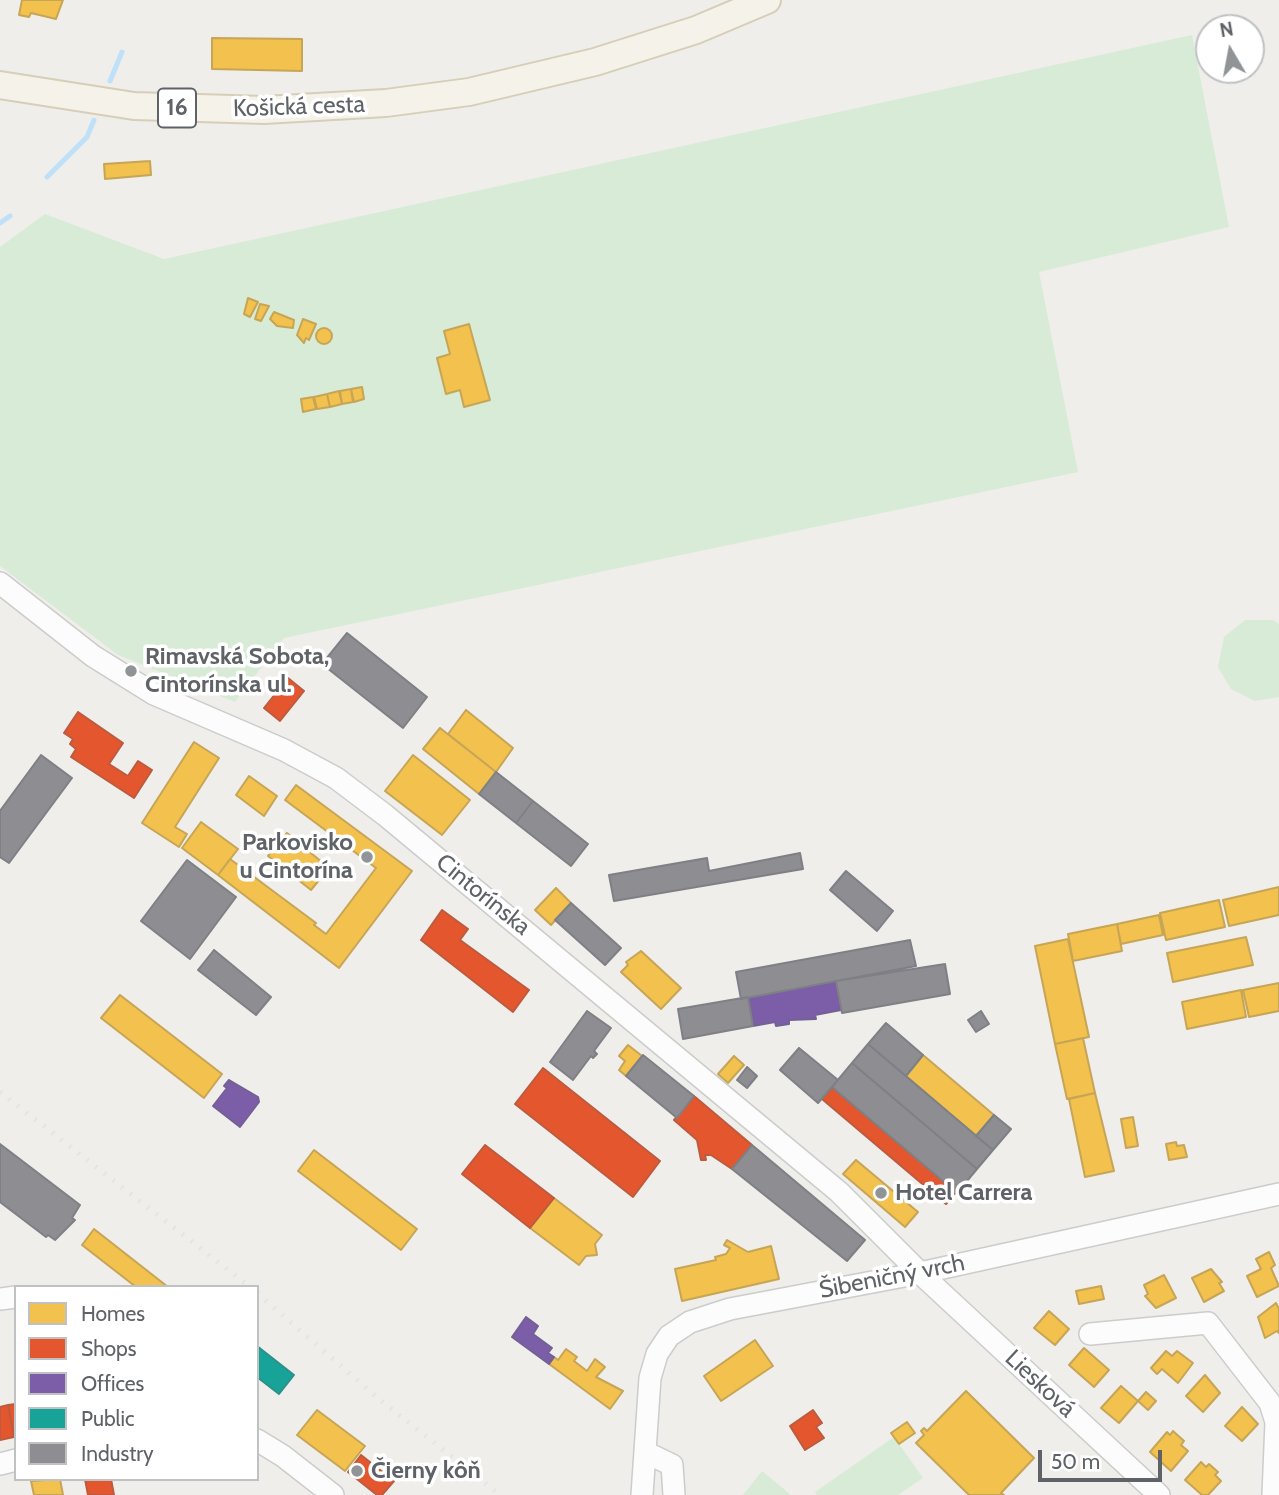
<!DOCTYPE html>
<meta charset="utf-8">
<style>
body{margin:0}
#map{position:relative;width:1279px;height:1495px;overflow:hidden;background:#efeeea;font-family:Cabin,sans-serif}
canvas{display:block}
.legend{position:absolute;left:14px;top:1285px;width:245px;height:196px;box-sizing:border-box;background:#fff;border:2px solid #bfc1c3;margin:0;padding:9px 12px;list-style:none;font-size:21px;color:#5f6368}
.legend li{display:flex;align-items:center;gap:14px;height:35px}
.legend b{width:35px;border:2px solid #bfc1c3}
.north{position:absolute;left:1195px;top:14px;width:70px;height:70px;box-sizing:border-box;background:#fff;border:2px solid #bfc1c3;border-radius:50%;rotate:350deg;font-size:19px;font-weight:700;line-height:28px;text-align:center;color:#5f6368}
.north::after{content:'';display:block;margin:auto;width:24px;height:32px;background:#919496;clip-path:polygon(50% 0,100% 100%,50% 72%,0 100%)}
.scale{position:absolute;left:1038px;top:1450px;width:124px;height:32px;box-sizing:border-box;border:4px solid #5f6368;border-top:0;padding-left:9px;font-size:21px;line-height:24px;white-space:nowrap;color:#5f6368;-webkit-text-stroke:5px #fff;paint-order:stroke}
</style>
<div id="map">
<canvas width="1279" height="1495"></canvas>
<ul class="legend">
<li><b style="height:19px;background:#f2c14e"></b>Homes</li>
<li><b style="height:19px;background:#e4572e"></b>Shops</li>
<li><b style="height:19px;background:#7b5ea7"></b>Offices</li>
<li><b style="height:19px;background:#17a398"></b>Public</li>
<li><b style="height:19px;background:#8d8d92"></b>Industry</li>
</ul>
<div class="north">N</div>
<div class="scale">50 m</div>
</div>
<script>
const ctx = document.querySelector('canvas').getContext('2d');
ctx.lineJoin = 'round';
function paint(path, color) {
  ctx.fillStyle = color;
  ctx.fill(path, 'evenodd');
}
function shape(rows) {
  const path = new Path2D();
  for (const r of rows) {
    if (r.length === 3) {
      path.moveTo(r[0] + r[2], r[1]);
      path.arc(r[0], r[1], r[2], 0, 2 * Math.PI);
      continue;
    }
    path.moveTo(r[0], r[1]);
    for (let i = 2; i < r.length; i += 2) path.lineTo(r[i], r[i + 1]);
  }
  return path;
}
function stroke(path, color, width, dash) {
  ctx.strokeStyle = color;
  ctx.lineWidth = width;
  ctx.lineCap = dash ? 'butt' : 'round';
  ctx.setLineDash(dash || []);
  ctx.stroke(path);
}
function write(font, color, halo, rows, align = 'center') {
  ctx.font = font + ' Cabin,sans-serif';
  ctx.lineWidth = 7;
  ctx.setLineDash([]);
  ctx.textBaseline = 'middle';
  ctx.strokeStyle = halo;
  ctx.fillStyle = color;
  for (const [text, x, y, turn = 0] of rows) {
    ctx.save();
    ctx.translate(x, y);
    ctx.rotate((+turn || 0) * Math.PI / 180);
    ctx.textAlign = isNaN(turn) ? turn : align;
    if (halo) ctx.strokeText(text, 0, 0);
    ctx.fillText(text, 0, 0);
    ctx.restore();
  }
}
paint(shape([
 [1192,35,1229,227,1039,272,1078,472,284,638,235,702,118,655,0,566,0,247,45,214,164,259],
 [1245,620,1273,620,1279,624,1279,697,1255,701,1231,689,1218,667,1224,637],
 [894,1437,923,1478,898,1495,817,1495,815,1492],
 [762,1471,791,1495,743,1495]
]), '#d8ebd6');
const homes = shape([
 [22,0,63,0,56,19,31,13,29,17,19,15,22,0],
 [212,38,302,39,302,71,212,69,212,38],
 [150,161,151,175,105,179,104,164,150,161],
 [248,298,258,302,250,317,244,314,248,298],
 [260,304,269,306,261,321,255,319,260,304],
 [274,312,294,320,293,328,277,326,270,319,274,312],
 [303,319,316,324,309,340,306,338,304,343,297,335,303,319],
 [469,324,490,400,464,407,460,390,446,394,437,358,450,354,444,331,469,324],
 [324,336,8],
 [362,387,364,399,354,402,351,389,362,387],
 [351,389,353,402,342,404,340,391,351,389],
 [339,391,342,404,330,407,327,394,339,391],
 [327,394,330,407,317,409,314,397,327,394],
 [313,397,316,409,303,412,301,399,313,397],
 [466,710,513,748,496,772,448,734,466,710],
 [440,728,496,772,479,794,423,749,440,728],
 [194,742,219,758,175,827,187,834,179,847,142,823,194,742],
 [413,755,470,800,442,835,385,791,413,755],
 [249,776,277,796,264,816,236,795,249,776],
 [296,785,412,871,339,968,218,875,230,859,316,923,314,925,326,934,376,868,285,800,296,785],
 [201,822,238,849,218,875,182,848,201,822],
 [287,833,329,868,311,890,268,856,287,833],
 [1279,887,1279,915,1229,926,1223,900,1279,887],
 [556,888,571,903,551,925,535,910,556,888],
 [1219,900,1225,927,1166,940,1160,913,1219,900],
 [1159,915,1163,935,1121,944,1117,924,1159,915],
 [1117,924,1122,951,1073,961,1068,934,1117,924],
 [1246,937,1253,965,1173,982,1167,953,1246,937],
 [1068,939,1089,1037,1055,1044,1035,946,1068,939],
 [641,951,681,988,661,1009,621,972,628,965,626,962,641,951],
 [1279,983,1279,1011,1249,1017,1243,990,1279,983],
 [1241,990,1246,1017,1187,1029,1182,1002,1241,990],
 [120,995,222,1074,204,1098,101,1018,120,995],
 [1083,1038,1095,1093,1067,1099,1055,1044,1083,1038],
 [628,1045,642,1056,626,1076,619,1070,625,1061,619,1056,628,1045],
 [923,1055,994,1115,976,1136,906,1076,923,1055],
 [734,1056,744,1065,728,1083,718,1074,734,1056],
 [1095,1093,1114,1171,1085,1177,1069,1099,1095,1093],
 [1133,1117,1138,1146,1126,1148,1121,1119,1133,1117],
 [1176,1142,1177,1146,1184,1145,1187,1157,1169,1160,1166,1144,1176,1142],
 [314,1150,417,1229,401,1250,298,1171,314,1150],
 [856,1160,918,1212,905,1227,843,1174,856,1160],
 [554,1198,602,1235,595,1244,597,1255,586,1256,579,1265,530,1228,554,1198],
 [94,1229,168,1287,136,1287,82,1245,94,1229],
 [727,1240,748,1252,771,1246,779,1279,682,1301,675,1269,716,1260,715,1257,726,1254,730,1248,724,1245,727,1240],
 [1269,1252,1275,1265,1271,1268,1279,1286,1257,1297,1247,1276,1261,1269,1256,1259,1269,1252],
 [1211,1269,1222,1282,1219,1283,1224,1291,1204,1302,1192,1278,1211,1269],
 [1164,1275,1176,1298,1156,1308,1145,1296,1148,1294,1144,1285,1164,1275],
 [1101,1286,1104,1299,1079,1304,1076,1291,1101,1286],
 [1276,1303,1279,1309,1279,1333,1277,1331,1265,1338,1258,1317,1276,1303],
 [1049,1311,1069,1329,1055,1345,1034,1328,1049,1311],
 [755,1340,773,1366,721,1401,704,1376,755,1340],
 [1084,1348,1109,1370,1094,1387,1069,1365,1084,1348],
 [566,1349,577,1357,574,1361,587,1371,595,1359,605,1367,596,1377,623,1391,610,1409,549,1364,554,1357,558,1360,566,1349],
 [1166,1351,1172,1356,1177,1351,1193,1363,1178,1383,1162,1369,1157,1374,1151,1368,1166,1351],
 [1205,1375,1220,1393,1203,1412,1186,1396,1205,1375],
 [1121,1386,1138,1401,1119,1423,1101,1408,1121,1386],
 [966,1391,1034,1458,1001,1493,1004,1495,969,1495,916,1443,924,1435,921,1431,924,1428,927,1431,966,1391],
 [1146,1392,1156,1401,1148,1410,1138,1401,1146,1392],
 [1242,1407,1258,1424,1242,1441,1225,1426,1242,1407],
 [317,1410,365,1446,345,1471,297,1435,317,1410],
 [907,1422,915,1433,899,1444,891,1433,907,1422],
 [1173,1431,1184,1441,1181,1445,1188,1451,1171,1471,1150,1452,1167,1432,1170,1435,1173,1431],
 [1201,1462,1206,1467,1209,1464,1218,1472,1215,1475,1221,1481,1208,1495,1202,1495,1185,1480,1201,1462],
 [60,1479,63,1495,34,1495,31,1481,60,1479]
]);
paint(homes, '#f2c14e');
stroke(homes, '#c6a556', 2);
const shops = shape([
 [288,678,304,691,280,721,264,708,288,678],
 [78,712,123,743,109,764,128,776,138,761,152,770,134,798,71,757,76,749,70,744,73,739,64,733,78,712],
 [442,910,468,929,460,940,529,990,513,1012,421,940,442,910],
 [543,1068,660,1161,633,1197,515,1104,543,1068],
 [832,1087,956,1192,946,1204,822,1099,832,1087],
 [694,1096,752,1145,732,1169,711,1155,705,1155,706,1160,701,1160,697,1140,674,1120,694,1096],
 [485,1145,554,1198,530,1228,462,1174,485,1145],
 [16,1404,16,1437,14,1437,8,1405,16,1404],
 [8,1405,14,1437,0,1440,0,1407,8,1405],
 [813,1410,822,1423,816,1427,824,1438,805,1450,790,1426,813,1410],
 [361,1455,394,1481,382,1495,377,1495,348,1472,361,1455],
 [85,1479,111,1479,114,1495,88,1495,85,1479]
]);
paint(shops, '#e4572e');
stroke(shops, '#bc5b3f', 2);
const offices = shape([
 [836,981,841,1010,815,1015,816,1019,789,1020,789,1024,776,1026,775,1022,753,1026,748,997,836,981],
 [229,1080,258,1097,259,1102,240,1127,213,1106,227,1088,224,1086,229,1080],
 [526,1317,538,1326,533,1334,552,1348,548,1353,554,1357,549,1364,512,1337,526,1317]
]);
paint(offices, '#7b5ea7');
stroke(offices, '#736094', 2);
const public = shape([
 [257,1346,294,1375,279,1394,257,1377,257,1346]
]);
paint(public, '#17a398');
stroke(public, '#2d908a', 2);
const industry = shape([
 [347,633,427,697,403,728,322,664,347,633],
 [41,755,72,778,9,863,0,857,0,811,41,755],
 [496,772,533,801,516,823,479,794,496,772],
 [533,801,588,844,571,866,516,823,533,801],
 [800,853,803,869,614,901,609,875,707,858,709,871,800,853],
 [187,860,236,897,190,959,141,921,187,860],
 [846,871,893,911,877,931,830,890,846,871],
 [571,903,621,948,605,965,555,920,571,903],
 [910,940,916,966,741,999,736,972,910,940],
 [214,950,271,997,256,1015,198,970,214,950],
 [945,964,950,994,842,1013,836,981,945,964],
 [748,997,753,1026,683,1039,678,1009,748,997],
 [587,1011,611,1028,594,1051,597,1054,593,1058,591,1056,573,1080,550,1062,587,1011],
 [981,1011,989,1024,976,1032,968,1020,981,1011],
 [886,1023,923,1055,906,1076,868,1044,886,1023],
 [868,1044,993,1150,977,1169,852,1063,868,1044],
 [799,1048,838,1080,818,1103,780,1070,799,1048],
 [643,1055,694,1096,677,1118,626,1076,643,1055],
 [852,1063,977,1169,957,1193,832,1087,852,1063],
 [747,1067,757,1076,747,1088,737,1080,747,1067],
 [994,1115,1011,1129,993,1150,976,1136,994,1115],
 [0,1144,80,1205,72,1218,75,1220,55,1240,48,1235,46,1237,0,1202,0,1144],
 [752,1145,865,1240,847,1261,732,1169,752,1145]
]);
paint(industry, '#8d8d92');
stroke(industry, '#7f8085', 2);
stroke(shape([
 [110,81,122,52],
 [47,177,87,137,94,120],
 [0,223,10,216]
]), '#bfe0f9', 5);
const minor = shape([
 [0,583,93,656,154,694,284,750,336,778,385,815,839,1192,920,1273,1159,1495],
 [0,1299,16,1297],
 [1090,1334,1208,1323,1270,1403,1276,1422,1273,1495],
 [257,1440,283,1456,333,1495],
 [645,1452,672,1465,674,1495],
 [0,1464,16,1460],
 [642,1495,650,1378,657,1354,669,1336,690,1322,730,1309,920,1273,1279,1194]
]);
const major = shape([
 [0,85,134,106,264,110,386,103,469,92,595,62,696,30,767,0]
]);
stroke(minor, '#cbcccc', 24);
stroke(major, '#d7ceb8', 30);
stroke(minor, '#fdfcfc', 21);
stroke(major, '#f4f2e9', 26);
stroke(shape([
 [0,1092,250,1287],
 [257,1293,379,1399,500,1495]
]), '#e4e4e4', 5, [2, 9]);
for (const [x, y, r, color] of [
 [131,671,7,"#919496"],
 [367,857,7,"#919496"],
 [881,1193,7,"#919496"],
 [357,1471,7,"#919496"]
]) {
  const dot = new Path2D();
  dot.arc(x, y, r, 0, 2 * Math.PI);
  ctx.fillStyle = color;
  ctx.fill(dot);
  stroke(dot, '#fff', 2.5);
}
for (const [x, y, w] of [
 [177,108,38]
]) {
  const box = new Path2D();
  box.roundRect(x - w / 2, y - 19.5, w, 39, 5);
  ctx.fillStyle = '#fff';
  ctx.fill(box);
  stroke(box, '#5f6368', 2);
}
write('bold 23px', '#5f6368', null, [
 ["16",177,108]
]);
write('24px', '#5f6368', '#fff', [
 ["Košická cesta",299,107,-2],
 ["Cintorínska",483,895,39],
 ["Šibeničný vrch",892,1277,-11],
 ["Liesková",1040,1384,43]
]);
write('bold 24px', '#5f6368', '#fff', [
 ["Rimavská Sobota,",145,657],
 ["Cintorínska ul.",145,685],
 ["Parkovisko",353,843,"right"],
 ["u Cintorína",353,871,"right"],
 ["Hotel Carrera",895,1193],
 ["Čierny kôň",371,1471]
], 'left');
</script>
